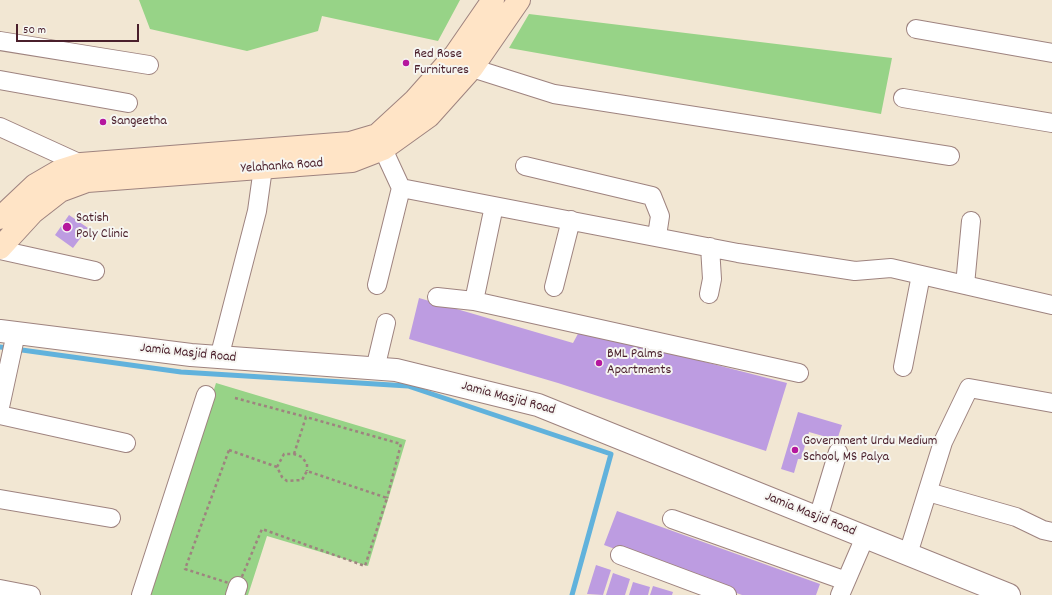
<!DOCTYPE html>
<style>
body{margin:0}
#map{position:relative;width:1052px;height:595px;overflow:hidden;background:#f2e7d3;font-family:Dekko,sans-serif}
canvas{display:block}
.scale{position:absolute;left:16px;top:24px;width:123px;height:18px;box-sizing:border-box;border:2px solid #4a1f2b;border-top:0;padding-left:5px;font-size:12px;line-height:14px;white-space:nowrap;color:#4a1f2b;-webkit-text-stroke:3px #f6f6f2;paint-order:stroke}
</style>
<div id="map">
<canvas width="1052" height="595"></canvas>
<div class="scale">50 m</div>
</div>
<script>
const ctx = document.querySelector('canvas').getContext('2d');
ctx.lineJoin = 'round';
function paint(path, color) {
  ctx.fillStyle = color;
  ctx.fill(path, 'evenodd');
}
function shape(rows) {
  const path = new Path2D();
  for (const r of rows) {
    path.moveTo(r[0], r[1]);
    for (let i = 2; i < r.length; i += 2) path.lineTo(r[i], r[i + 1]);
  }
  return path;
}
function stroke(path, color, width, dash) {
  ctx.strokeStyle = color;
  ctx.lineWidth = width;
  ctx.lineCap = dash ? 'butt' : 'round';
  ctx.setLineDash(dash || []);
  ctx.stroke(path);
}
function write(font, color, halo, rows, align = 'center') {
  ctx.font = font + ' Dekko,sans-serif';
  ctx.lineWidth = 4;
  ctx.setLineDash([]);
  ctx.textBaseline = 'middle';
  ctx.strokeStyle = halo;
  ctx.fillStyle = color;
  for (const [text, x, y, turn = 0] of rows) {
    ctx.save();
    ctx.translate(x, y);
    ctx.rotate((+turn || 0) * Math.PI / 180);
    ctx.textAlign = isNaN(turn) ? turn : align;
    if (halo) ctx.strokeText(text, 0, 0);
    ctx.fillText(text, 0, 0);
    ctx.restore();
  }
}
paint(shape([
 [139,0,460,0,438,41,322,16,318,31,247,51,150,29],
 [529,14,892,58,881,114,509,48],
 [216,383,406,440,368,566,267,536,248,595,151,595]
]), '#97d387');
stroke(shape([
 [0,347,181,372,408,386,611,454,572,595]
]), '#61b2dc', 5);
paint(shape([
 [69,215,88,228,73,248,55,235],
 [419,298,573,343,580,330,787,383,766,451,558,383,409,339],
 [798,412,842,425,837,440,809,432,801,459,798,459,794,473,781,469],
 [617,511,820,584,816,595,742,595,604,545],
 [596,565,611,570,603,595,587,594],
 [613,573,630,579,625,595,606,595],
 [633,582,650,587,648,595,629,595],
 [653,586,673,592,672,595,650,595]
]), '#bd9ce1');
const minor = shape([
 [916,29,1052,53],
 [0,41,149,65],
 [462,61,472,68,554,94,950,156],
 [0,80,128,103],
 [903,98,1052,123],
 [0,127,81,164],
 [383,149,401,188,738,253,855,271,891,268,1052,305],
 [525,166,652,196,660,216,657,236],
 [0,250,95,271],
 [377,285,401,188],
 [965,285,971,221],
 [554,287,571,220],
 [709,294,712,279,710,247],
 [437,297,474,301,799,373],
 [474,301,494,206],
 [219,358,257,211,263,168],
 [903,367,921,275],
 [375,369,386,323],
 [0,407,16,333],
 [0,415,126,443],
 [928,492,1016,517,1043,530,1052,532],
 [0,499,111,518],
 [818,518,838,452],
 [672,519,846,581],
 [908,554,943,442,969,388,1052,403],
 [620,555,727,595],
 [0,589,31,595],
 [141,595,206,395],
 [235,595,238,586],
 [840,595,865,537]
]);
const tertiary = shape([
 [0,331,191,355,396,370,538,405,1009,595]
]);
const secondary = shape([
 [0,218,35,185,59,171,81,164,350,143,377,135,415,100,455,55,493,0],
 [0,248,33,212,60,191,87,181,352,161,383,149,429,116,472,68,519,0]
]);
stroke(minor, '#9e837f', 20);
stroke(tertiary, '#9e837f', 24);
stroke(secondary, '#9e837f', 24);
stroke(shape([
 [235,398,306,417],
 [229,450,277,467,282,477,287,481,302,480,307,471,387,498,365,566,262,529,238,586,185,569,229,450],
 [294,454,306,417,401,444,387,498],
 [277,467,284,454,294,454,302,457,307,464,307,471]
]), '#9e837f', 2.5, [3, 3]);
stroke(minor, '#fff', 18);
stroke(tertiary, '#fff', 22);
stroke(secondary, '#ffe4c6', 22);
for (const [x, y, r, color] of [
 [406,63,4,"#b5179e"],
 [103,122,4,"#b5179e"],
 [67,227,5,"#b5179e"],
 [599,363,4,"#b5179e"],
 [795,450,4,"#b5179e"]
]) {
  const dot = new Path2D();
  dot.arc(x, y, r, 0, 2 * Math.PI);
  ctx.fillStyle = color;
  ctx.fill(dot);
  stroke(dot, '#f6f6f2', 1.5);
}
write('14px', '#4a1f2b', '#f6f6f2', [
 ["Red Rose",414,55],
 ["Furnitures",414,71],
 ["Sangeetha",111,122],
 ["Satish",76,219],
 ["Poly Clinic",76,235],
 ["BML Palms",607,355],
 ["Apartments",607,371],
 ["Government Urdu Medium",803,442],
 ["School, MS Palya",803,458]
], 'left');
write('14px', '#4a1f2b', '#f6f6f2', [
 ["Yelahanka Road",282,167,-4],
 ["Jamia Masjid Road",188,354,6],
 ["Jamia Masjid Road",508,399,15],
 ["Jamia Masjid Road",810,515,22]
]);
</script>
